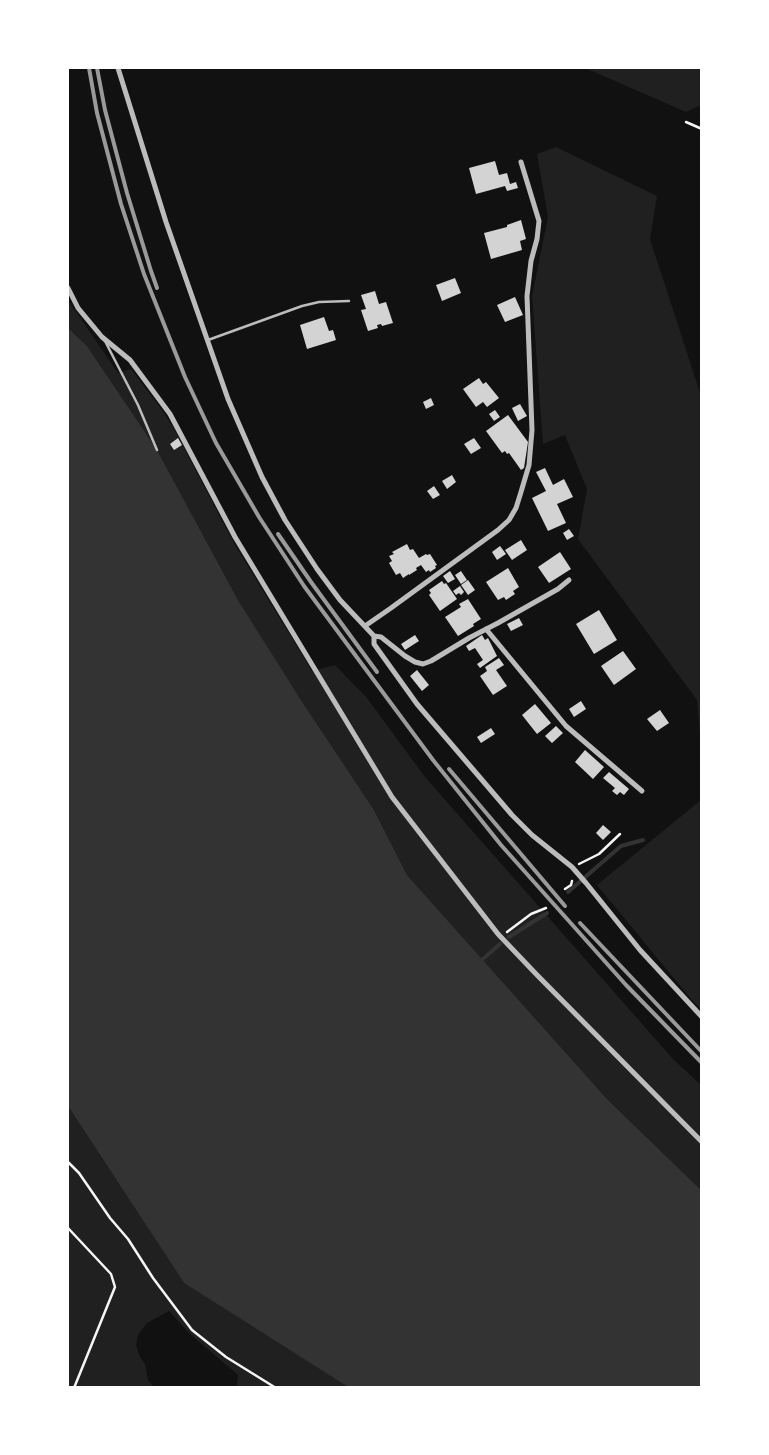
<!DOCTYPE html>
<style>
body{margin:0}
#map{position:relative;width:769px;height:1455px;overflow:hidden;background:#111;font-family:"Space Grotesk",sans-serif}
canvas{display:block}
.frame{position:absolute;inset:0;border:69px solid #fff;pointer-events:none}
</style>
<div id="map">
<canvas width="769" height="1455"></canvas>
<div class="frame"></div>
</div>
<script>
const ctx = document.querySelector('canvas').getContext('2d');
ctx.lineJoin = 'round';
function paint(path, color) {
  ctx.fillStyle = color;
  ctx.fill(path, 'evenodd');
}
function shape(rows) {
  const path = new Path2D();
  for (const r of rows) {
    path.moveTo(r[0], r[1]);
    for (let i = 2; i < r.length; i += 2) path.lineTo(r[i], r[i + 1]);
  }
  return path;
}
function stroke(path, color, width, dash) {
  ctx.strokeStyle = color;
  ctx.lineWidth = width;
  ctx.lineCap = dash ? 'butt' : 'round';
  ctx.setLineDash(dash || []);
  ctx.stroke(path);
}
paint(shape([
 [585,68,701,68,701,105,686,112],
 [556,147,657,196,650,239,701,396,701,748,697,700,578,539,587,489,565,435,543,444,532,296,548,217,537,154],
 [68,300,118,373,131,369,162,410,174,429,235,545,312,671,335,665,367,698,425,777,673,1059,701,1085,701,1190,607,1099,407,875,374,810,301,700,238,600,157,450,87,346,68,328],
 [701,800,701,1009,691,999,597,885],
 [68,1106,184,1283,348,1387,234,1387,237,1385,238,1375,190,1334,169,1311,147,1323,138,1335,136,1345,140,1357,145,1364,148,1380,154,1387,68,1387]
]), '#202020');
paint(shape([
 [68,328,87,346,157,450,238,600,301,700,374,810,407,875,607,1099,701,1190,701,1387,348,1387,184,1283,68,1106]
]), '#333');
stroke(shape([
 [568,892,621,846,643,840],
 [509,937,547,913],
 [483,959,500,944]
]), '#333', 4);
paint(shape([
 [495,161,499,175,507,173,510,184,516,182,518,188,507,191,505,186,476,194,469,168],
 [521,220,526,239,520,241,522,250,491,259,484,233,507,227,507,225],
 [455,278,461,293,442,301,436,285],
 [375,291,379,304,386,302,393,323,382,326,381,324,377,325,378,328,368,331,361,310,366,309,361,295],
 [515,297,523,315,505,322,497,305],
 [324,317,329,331,333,330,336,340,307,349,300,325],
 [479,378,483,384,486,382,499,398,487,407,483,402,476,407,463,389],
 [431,398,434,405,426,409,423,402],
 [520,404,527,416,518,421,512,408],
 [495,410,500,417,494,421,489,414],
 [508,415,528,442,524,468,521,470,509,453,507,454,505,451,502,453,486,431],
 [178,438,182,445,174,450,170,444],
 [474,438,481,448,471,454,464,444],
 [545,468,553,485,564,479,573,497,557,504,566,523,548,531,532,498,546,491,536,472],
 [452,475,456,482,447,489,442,481],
 [434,486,440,495,433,499,427,491],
 [569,529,574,536,567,540,563,533],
 [521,540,527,550,512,560,505,550],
 [407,544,410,550,413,549,419,558,426,554,427,555,430,554,437,565,435,566,436,568,430,572,429,570,426,572,421,565,416,568,417,570,409,575,409,574,403,578,400,573,396,575,389,563,392,561,389,556,394,554,392,552],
 [500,546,506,554,497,560,492,552],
 [560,552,571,569,549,583,538,567],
 [508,568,519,587,513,591,515,594,506,600,504,597,498,600,486,582],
 [450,571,455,579,448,583,443,576],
 [461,571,467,580,461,584,455,575],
 [468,580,475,590,468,595,461,585],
 [442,581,444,584,446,583,457,599,440,611,429,595,431,593,429,590],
 [460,586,464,592,461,595,459,593,456,595,453,591],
 [468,599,481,619,473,624,474,626,458,636,445,617,461,607,459,604],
 [599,610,617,640,594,654,576,624],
 [519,618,523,625,511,631,507,624],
 [415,635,419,641,405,650,401,644],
 [482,635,485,640,488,638,497,656,480,668,477,664,483,660,475,648,469,651,466,646],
 [623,651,636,669,614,685,601,666],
 [499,658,504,665,496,670,507,686,493,695,480,676,487,671,485,667],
 [417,670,429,685,422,691,410,676],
 [581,701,586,709,574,717,569,709],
 [535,704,551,723,537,734,522,715],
 [660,710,669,723,657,731,647,719],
 [556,726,563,733,552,743,545,736],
 [491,728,495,734,481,743,477,737],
 [585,750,604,767,593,779,575,762],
 [609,772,629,789,624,795,620,792,617,795,612,791,615,788,603,778],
 [603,825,611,832,603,840,596,833]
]), '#d3d3d3');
stroke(shape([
 [686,122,702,129],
 [579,864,599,854,620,834],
 [565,889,571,885,572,881],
 [507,932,531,914,546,908],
 [68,1162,79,1173,110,1218,128,1239,153,1278,192,1330,226,1357,276,1388],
 [68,1228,111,1274,115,1287,74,1388]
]), '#f5f5f5', 2.5);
stroke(shape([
 [208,340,302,306,319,302,349,301],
 [105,341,138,405,157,450]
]), '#bcbcbc', 2.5);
stroke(shape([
 [118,68,166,222,228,399,262,477,285,520,317,569,340,600,374,636,374,644,417,704,512,815,532,835,572,867,586,883,640,950,702,1017],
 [68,288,78,308,102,337,130,360,170,414,235,537,392,797,498,934,537,975,702,1142],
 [365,626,391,608,498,530,509,520,516,508,521,492,529,465,532,430,527,296,531,261,537,239,539,221,521,162],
 [486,629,566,726,642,791],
 [374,636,381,637,405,656,415,662,423,664,431,661,469,638,498,623,558,589,569,580]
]), '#bcbcbc', 5);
stroke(shape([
 [89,68,97,113,121,204,144,274,185,377,216,443,259,517,304,586,433,760,501,845,626,985,702,1063],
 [97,68,105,110,127,193,151,271,157,288],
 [278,534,311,582,377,672],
 [449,769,565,906],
 [580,923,702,1052]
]), '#9a9a9a', 4);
</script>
